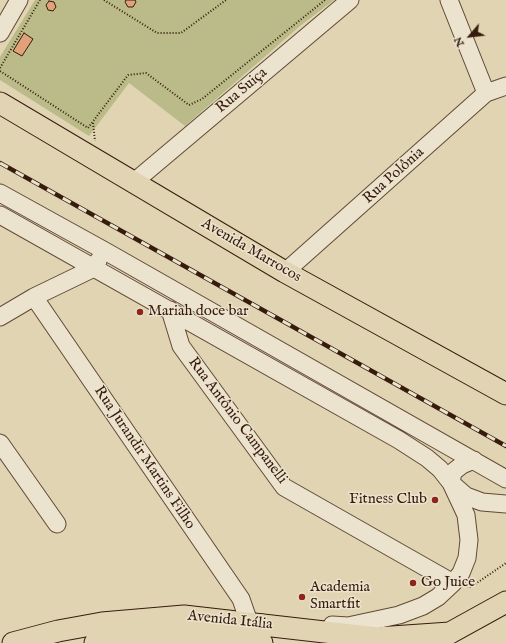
<!DOCTYPE html>
<meta charset="utf-8">
<style>
body{margin:0}
#map{position:relative;width:506px;height:643px;overflow:hidden;background:#e0d4b3;font-family:"IM FELL English",serif}
canvas{display:block}
.north{position:absolute;left:450px;top:16px;width:40px;height:40px;-webkit-text-stroke:3px #ebe3ce;paint-order:stroke;rotate:242deg;font-size:11px;font-weight:700;line-height:16px;text-align:center;color:#371c0d}
.north::after{content:'';display:block;margin:auto;width:14px;height:18px;background:#371c0d;clip-path:polygon(50% 0,100% 100%,50% 72%,0 100%)}
</style>
<div id="map">
<canvas width="506" height="643"></canvas>
<div class="north">N</div>
</div>
<script>
const ctx = document.querySelector('canvas').getContext('2d');
ctx.lineJoin = 'round';
function paint(path, color) {
  ctx.fillStyle = color;
  ctx.fill(path, 'evenodd');
}
function shape(rows) {
  const path = new Path2D();
  for (const r of rows) {
    path.moveTo(r[0], r[1]);
    for (let i = 2; i < r.length; i += 2) path.lineTo(r[i], r[i + 1]);
  }
  return path;
}
function stroke(path, color, width, dash) {
  ctx.strokeStyle = color;
  ctx.lineWidth = width;
  ctx.lineCap = dash ? 'butt' : 'round';
  ctx.setLineDash(dash || []);
  ctx.stroke(path);
}
function write(font, color, halo, rows, align = 'center') {
  ctx.font = font + ' "IM FELL English",serif';
  ctx.lineWidth = 3;
  ctx.setLineDash([]);
  ctx.textBaseline = 'middle';
  ctx.strokeStyle = halo;
  ctx.fillStyle = color;
  for (const [text, x, y, turn = 0] of rows) {
    ctx.save();
    ctx.translate(x, y);
    ctx.rotate((+turn || 0) * Math.PI / 180);
    ctx.textAlign = isNaN(turn) ? turn : align;
    if (halo) ctx.strokeText(text, 0, 0);
    ctx.fillText(text, 0, 0);
    ctx.restore();
  }
}
paint(shape([
 [35,0,334,0,300,26,185,126,129,83,89,136,0,80,0,57]
]), '#babb88');
const building = shape([
 [126,0,135,0,136,2,133,7,128,7,125,2,126,0],
 [49,1,54,2,56,7,53,11,48,10,46,5,49,1],
 [24,33,33,39,22,56,13,51,24,33]
]);
paint(building, '#e1a17a');
stroke(building, '#371c0d', 1);
const minor = shape([
 [449,0,486,93],
 [0,33,19,0],
 [134,182,350,0],
 [0,193,105,251,506,479],
 [0,215,399,440,427,458,440,469,451,483,466,496,482,502,506,504],
 [285,272,486,93,506,86],
 [34,297,241,599,249,622,262,623],
 [170,310,181,346,284,487,453,583],
 [0,317,34,297,94,268,98,261],
 [0,443,57,524],
 [332,625,348,626,399,615,423,606,438,597,453,583,461,573,467,558,469,540,466,515,451,483,453,472,462,465,474,460]
]);
const major = shape([
 [0,103,285,272,506,394],
 [439,639,506,602],
 [13,643,58,631,102,623,184,616,377,638,450,633],
 [95,643,107,640,184,635,262,643]
]);
stroke(minor, '#614a36', 19);
stroke(major, '#371c0d', 23);
stroke(shape([
 [104,0,157,33,181,33,226,0],
 [0,68,40,0],
 [0,71,88,128,128,75,146,73,189,105,202,99,325,0],
 [93,123,95,141],
 [467,586,471,587,506,563]
]), '#371c0d', 2, [1, 2]);
stroke(minor, '#ebe3ce', 17);
stroke(major, '#e0d4b3', 21);
const rail = shape([
 [0,163,506,446]
]);
stroke(rail, '#371c0d', 4.5);
stroke(rail, '#ebe3ce', 3, [9]);
for (const [x, y, r, color] of [
 [140,312,4,"#8f2418"],
 [435,500,4,"#8f2418"],
 [413,583,4,"#8f2418"],
 [302,597,4,"#8f2418"]
]) {
  const dot = new Path2D();
  dot.arc(x, y, r, 0, 2 * Math.PI);
  ctx.fillStyle = color;
  ctx.fill(dot);
  stroke(dot, '#ebe3ce', 1.5);
}
write('15px', '#371c0d', '#ebe3ce', [
 ["Rua Suiça",242,91,-40],
 ["Rua Polônia",394,176,-42],
 ["Avenida Marrocos",251,251,30],
 ["Rua Antônio Campanelli",237,421,53],
 ["Rua Jurandir Martins Filho",144,458,56],
 ["Avenida Itália",230,621,6]
]);
write('15px', '#371c0d', '#ebe3ce', [
 ["Mariah doce bar",148,312],
 ["Fitness Club",427,500,"right"],
 ["Go Juice",421,583],
 ["Academia",310,588],
 ["Smartfit",310,605]
], 'left');
</script>
